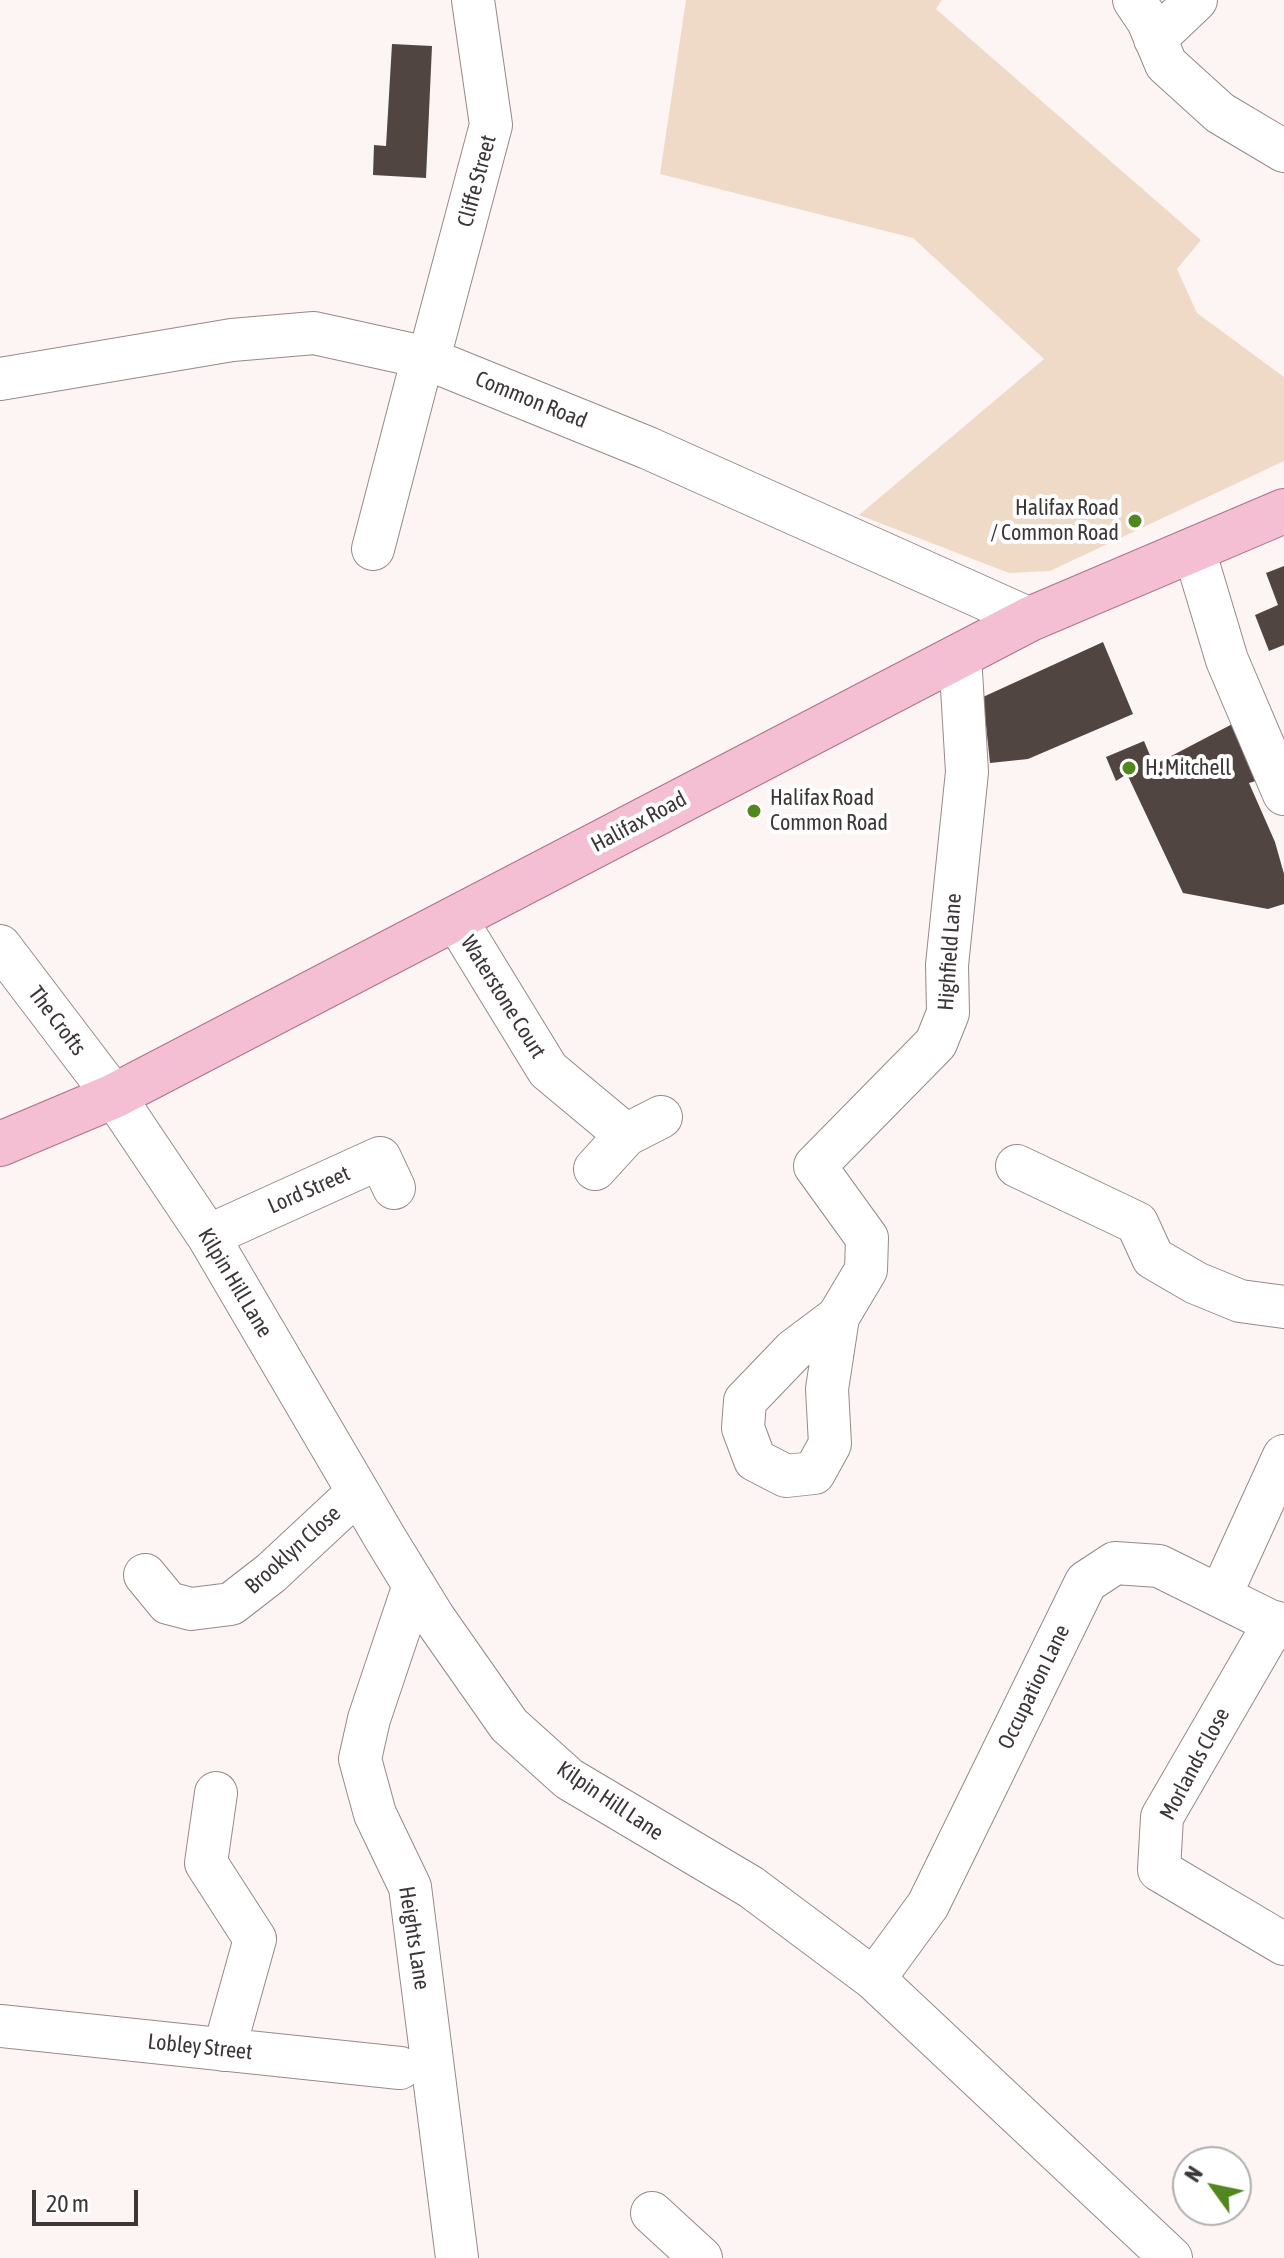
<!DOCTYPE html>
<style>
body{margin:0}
#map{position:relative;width:1284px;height:2258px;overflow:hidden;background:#fdf4f4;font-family:"Asap Condensed",sans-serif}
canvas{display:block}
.north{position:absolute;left:1172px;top:2146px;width:80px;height:80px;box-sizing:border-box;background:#fff;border:2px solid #b1afaf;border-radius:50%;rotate:303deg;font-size:22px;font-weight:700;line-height:32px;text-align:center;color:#3c3636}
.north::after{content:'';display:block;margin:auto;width:28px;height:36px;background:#528720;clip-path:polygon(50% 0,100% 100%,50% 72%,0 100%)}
.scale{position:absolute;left:32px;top:2190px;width:106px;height:36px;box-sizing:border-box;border:4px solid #3c3636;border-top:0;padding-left:10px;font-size:24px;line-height:28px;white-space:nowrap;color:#3c3636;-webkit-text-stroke:6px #fff;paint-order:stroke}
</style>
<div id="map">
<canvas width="1284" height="2258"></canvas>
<div class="north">N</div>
<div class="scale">20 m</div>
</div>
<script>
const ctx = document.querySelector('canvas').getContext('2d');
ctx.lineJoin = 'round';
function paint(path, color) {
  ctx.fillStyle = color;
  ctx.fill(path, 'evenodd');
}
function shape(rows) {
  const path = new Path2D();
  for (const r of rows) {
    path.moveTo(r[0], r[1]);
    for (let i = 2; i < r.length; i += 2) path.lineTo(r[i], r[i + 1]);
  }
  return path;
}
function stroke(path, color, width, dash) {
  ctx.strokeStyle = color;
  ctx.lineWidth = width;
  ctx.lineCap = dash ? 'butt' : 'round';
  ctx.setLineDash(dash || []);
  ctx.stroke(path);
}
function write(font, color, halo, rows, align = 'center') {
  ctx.font = font + ' "Asap Condensed",sans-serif';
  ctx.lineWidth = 8;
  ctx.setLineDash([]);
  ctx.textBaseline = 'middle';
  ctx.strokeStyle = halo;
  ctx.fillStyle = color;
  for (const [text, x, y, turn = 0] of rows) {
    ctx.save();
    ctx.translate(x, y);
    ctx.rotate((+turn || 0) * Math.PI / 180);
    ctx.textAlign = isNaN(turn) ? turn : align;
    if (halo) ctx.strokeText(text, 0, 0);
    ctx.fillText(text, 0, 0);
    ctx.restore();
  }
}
paint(shape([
 [686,0,942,0,936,9,1201,240,1177,269,1197,313,1284,377,1284,461,1050,571,1009,573,859,515,1044,359,913,238,660,174]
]), '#efdac7');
paint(shape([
 [392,44,432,46,426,178,373,175,374,145,386,146],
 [1284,566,1284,645,1269,651,1255,615,1278,605,1266,573],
 [1103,642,1133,714,1028,759,990,763,983,697],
 [1240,720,1269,777,1249,783,1275,842,1284,874,1284,904,1268,909,1183,893,1127,774,1116,781,1106,757,1144,741,1154,765]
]), '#504540');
const minor = shape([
 [1134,0,1148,21,1166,64,1220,113,1284,151],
 [1155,39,1196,0],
 [429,358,491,125,473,0],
 [0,379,232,340,314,333,423,357,648,448,1030,619],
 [373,549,423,357],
 [1194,550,1227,660,1284,794],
 [455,918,548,1070,626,1135],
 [0,946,114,1096,208,1236,385,1538,434,1618,509,1725,569,1779,751,1887,874,1979,1171,2258],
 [1017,1166,1137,1223,1153,1258,1196,1283,1240,1301,1284,1307],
 [595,1169,626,1135,661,1117],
 [208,1236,380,1158,394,1188],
 [838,1317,827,1389,830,1444,814,1473,786,1476,755,1460,743,1428,745,1401,794,1350,838,1317,866,1270,867,1238,815,1166,936,1043,948,1013,947,965,967,772,960,655],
 [145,1575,168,1603,191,1609,231,1604,271,1573,358,1492],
 [414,1585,369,1719,360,1759,375,1814,410,1887,457,2258],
 [1221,1594,1284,1456],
 [1275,1622,1162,1817,1159,1870,1284,1944],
 [216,1793,206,1863,255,1939,224,2050],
 [874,1979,928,1905,1086,1582,1115,1563,1159,1566,1284,1628],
 [0,2026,400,2068],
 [652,2213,701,2258]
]);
const major = shape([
 [0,1144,114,1096,1030,619,1284,511]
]);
stroke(minor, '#978988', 44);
stroke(major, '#ae7289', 46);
stroke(minor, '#fff', 42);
stroke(major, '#f4bed3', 44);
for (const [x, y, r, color] of [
 [1135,521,8,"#528720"],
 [1129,768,8,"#528720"],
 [754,811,8,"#528720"]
]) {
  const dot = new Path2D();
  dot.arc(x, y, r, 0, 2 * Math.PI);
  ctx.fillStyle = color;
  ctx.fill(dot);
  stroke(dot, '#fff', 3);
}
write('22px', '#3c3636', '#fff', [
 ["Cliffe Street",477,181,-75],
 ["Common Road",531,400,22],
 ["Halifax Road",639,822,-28],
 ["Highfield Lane",950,952,-86],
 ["Waterstone Court",503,997,58],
 ["The Crofts",57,1021,53],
 ["Lord Street",309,1190,-24],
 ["Kilpin Hill Lane",235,1283,59],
 ["Brooklyn Close",293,1550,-42],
 ["Occupation Lane",1034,1687,-64],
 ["Morlands Close",1195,1764,-62],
 ["Kilpin Hill Lane",610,1801,34],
 ["Heights Lane",414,1938,81],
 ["Lobley Street",200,2047,6]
]);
write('22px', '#3c3636', '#fff', [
 ["Halifax Road",1119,508,"right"],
 ["/ Common Road",1119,533,"right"],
 ["H. Mitchell",1145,768],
 ["Halifax Road",770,798],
 ["Common Road",770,823]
], 'left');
</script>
